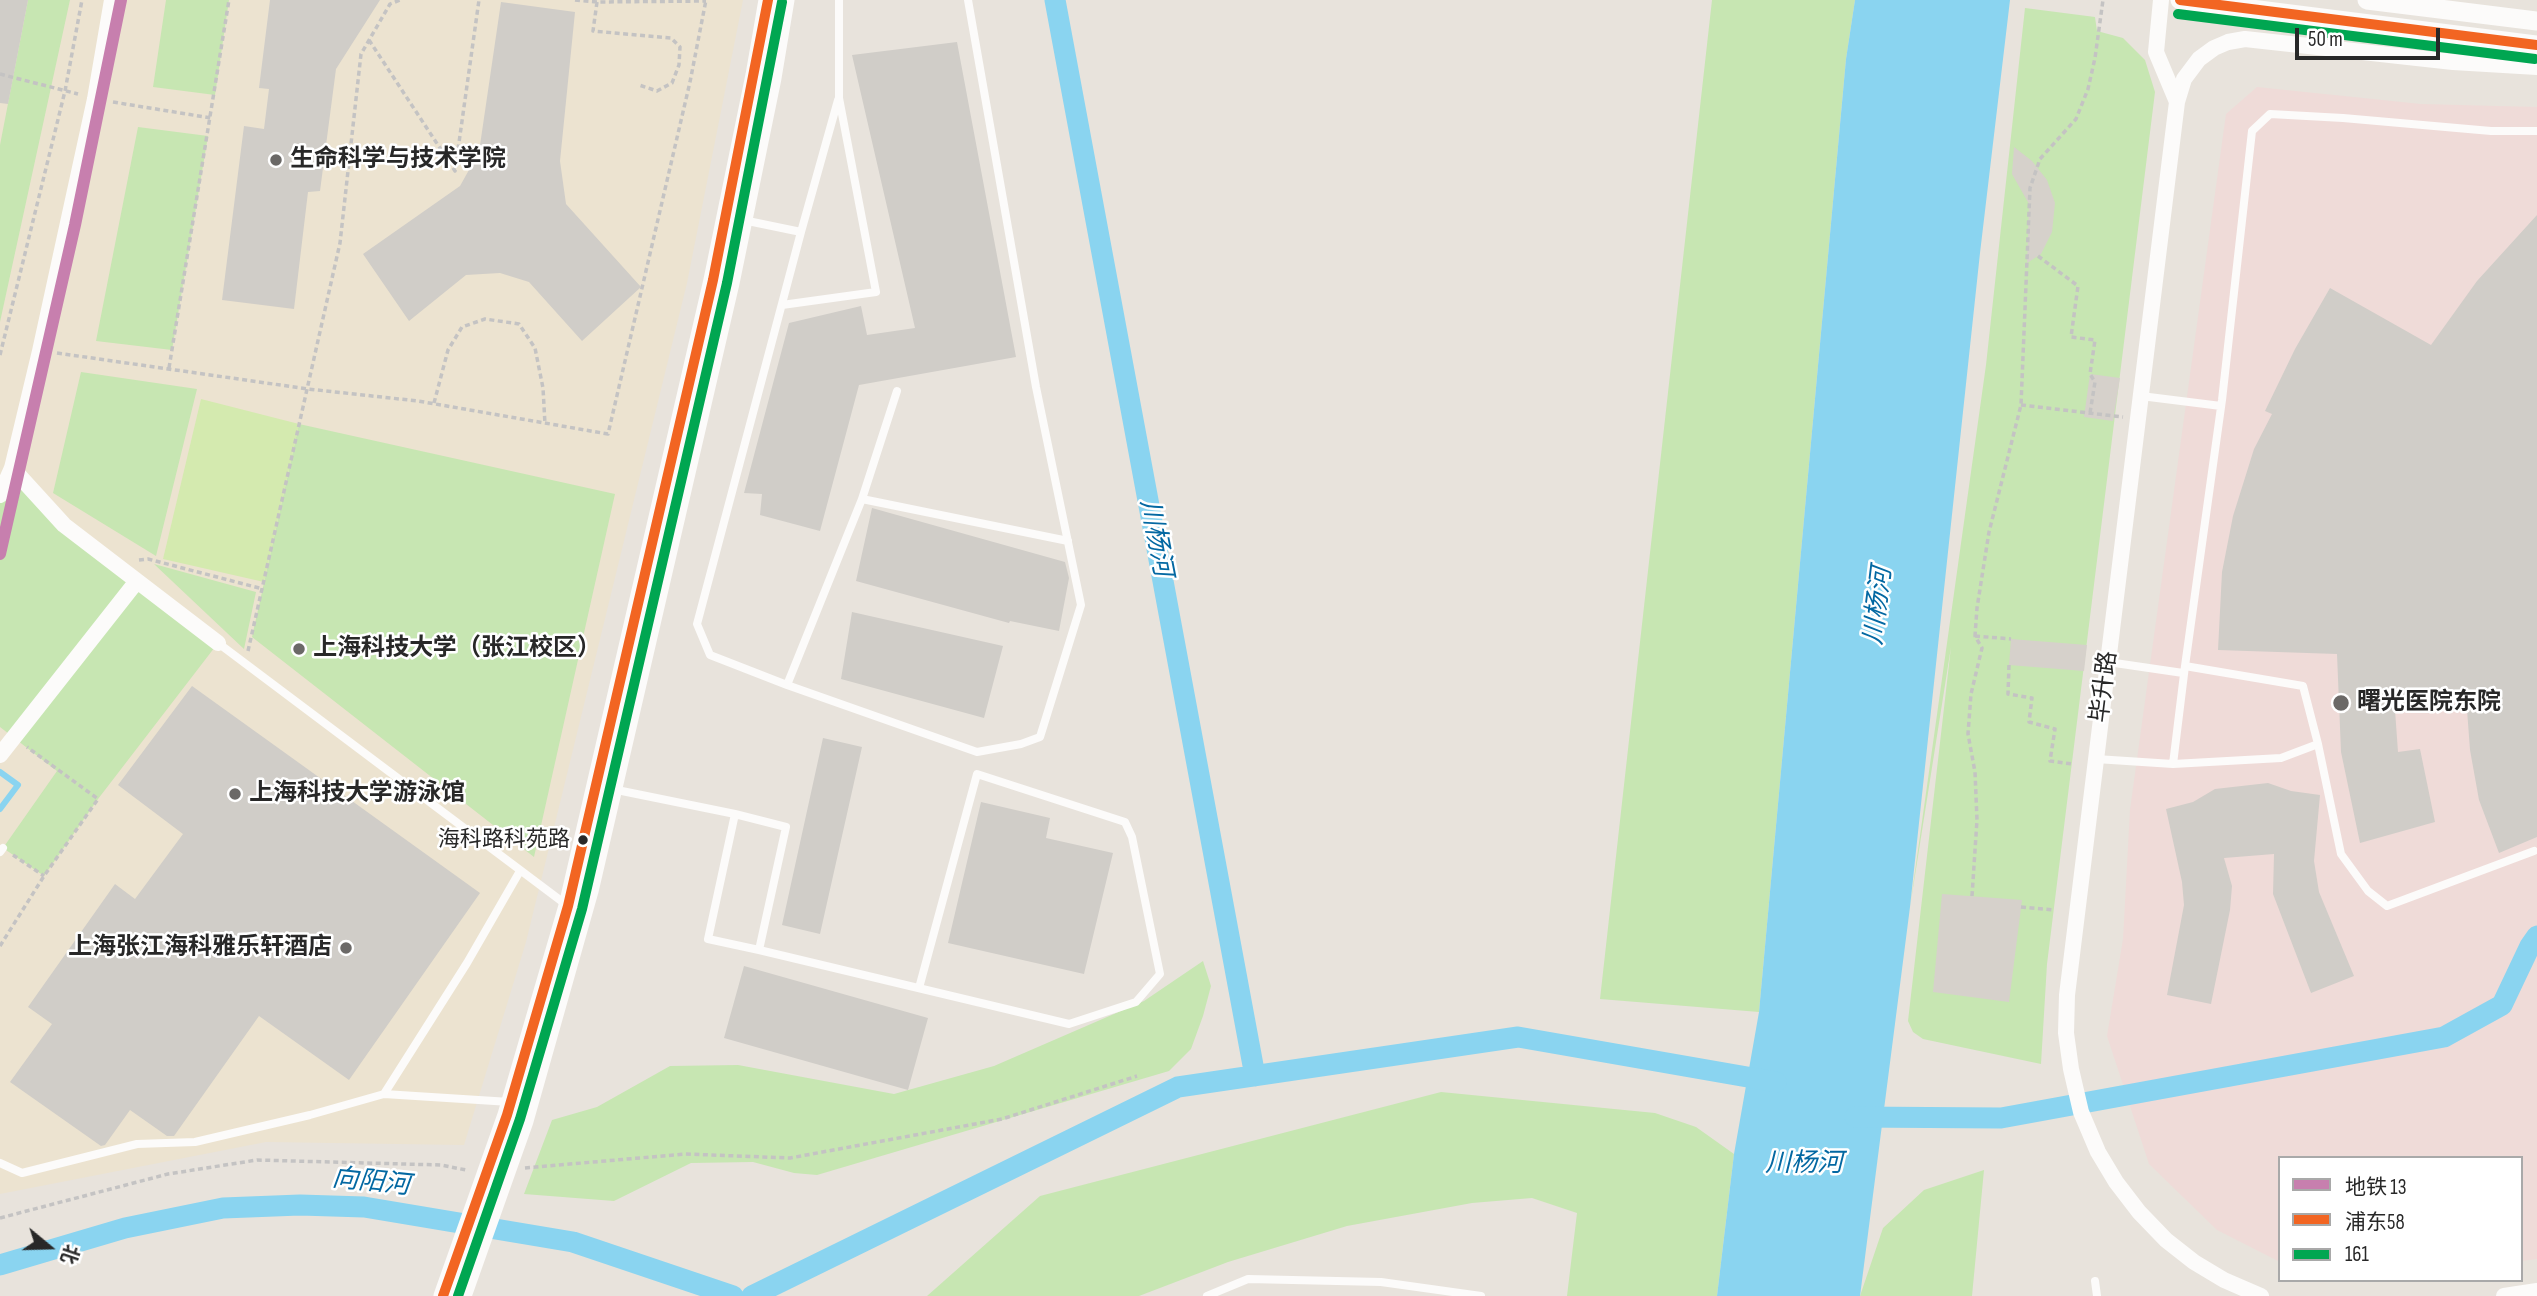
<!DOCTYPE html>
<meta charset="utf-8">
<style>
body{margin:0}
#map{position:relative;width:2537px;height:1296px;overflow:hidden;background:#e8e3dc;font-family:"Sofia Sans Condensed","Noto Sans SC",sans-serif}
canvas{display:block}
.legend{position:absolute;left:2278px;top:1156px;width:245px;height:126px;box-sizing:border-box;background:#fff;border:2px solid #a9a9a9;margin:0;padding:9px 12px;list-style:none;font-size:21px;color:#282828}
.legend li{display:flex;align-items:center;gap:14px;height:35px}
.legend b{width:35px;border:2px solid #a9a9a9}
.north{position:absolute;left:14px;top:1212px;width:70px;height:70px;-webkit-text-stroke:5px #fff;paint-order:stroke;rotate:109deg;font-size:19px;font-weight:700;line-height:28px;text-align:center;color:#282828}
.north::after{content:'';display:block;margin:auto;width:24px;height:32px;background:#282828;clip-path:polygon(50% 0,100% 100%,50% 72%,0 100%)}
.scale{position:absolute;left:2295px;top:28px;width:145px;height:32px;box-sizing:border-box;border:4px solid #282828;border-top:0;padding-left:9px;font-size:21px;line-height:24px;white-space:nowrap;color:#282828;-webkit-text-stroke:5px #fff;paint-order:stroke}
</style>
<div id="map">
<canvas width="2537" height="1296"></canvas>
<ul class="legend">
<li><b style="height:9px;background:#c77fae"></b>地铁 13</li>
<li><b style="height:9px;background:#f26522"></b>浦东58</li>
<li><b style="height:9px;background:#00a651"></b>161</li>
</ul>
<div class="north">北</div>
<div class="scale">50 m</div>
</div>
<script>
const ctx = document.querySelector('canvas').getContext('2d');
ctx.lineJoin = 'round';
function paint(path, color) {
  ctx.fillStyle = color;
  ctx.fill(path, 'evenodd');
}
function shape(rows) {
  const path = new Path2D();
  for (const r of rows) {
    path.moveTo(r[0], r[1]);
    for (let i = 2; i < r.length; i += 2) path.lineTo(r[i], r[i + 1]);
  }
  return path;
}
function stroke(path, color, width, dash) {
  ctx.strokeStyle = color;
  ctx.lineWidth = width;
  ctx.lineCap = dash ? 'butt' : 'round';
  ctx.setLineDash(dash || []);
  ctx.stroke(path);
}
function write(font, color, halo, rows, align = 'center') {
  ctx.font = font + ' "Sofia Sans Condensed","Noto Sans SC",sans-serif';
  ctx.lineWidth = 5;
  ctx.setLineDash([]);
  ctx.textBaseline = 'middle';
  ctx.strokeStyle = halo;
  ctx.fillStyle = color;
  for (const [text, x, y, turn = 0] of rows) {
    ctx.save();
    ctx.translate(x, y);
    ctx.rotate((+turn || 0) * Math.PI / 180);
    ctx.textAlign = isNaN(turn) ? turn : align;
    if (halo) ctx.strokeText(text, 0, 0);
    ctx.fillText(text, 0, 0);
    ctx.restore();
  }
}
paint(shape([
 [0,0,743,0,687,283,526,942,464,1145,266,1142,0,1194]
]), '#ece3d0');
paint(shape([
 [2257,87,2421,104,2537,107,2537,1259,2521,1261,2521,1158,2280,1158,2280,1262,2217,1230,2149,1164,2107,1036,2123,939,2130,810,2226,114]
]), '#efdbd8');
paint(shape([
 [28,0,70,0,0,322,0,145],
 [166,0,229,0,215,95,153,87],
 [1712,0,1855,0,1846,59,1759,1012,1600,999],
 [2025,8,2095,17,2097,31,2123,38,2145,60,2155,92,2047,964,2041,1064,1923,1039,1913,1032,1908,1021,1951,647,1910,907,1986,365],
 [138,127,208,136,172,350,96,341],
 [81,372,197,389,156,556,53,493],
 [299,424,615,494,534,857,252,637],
 [12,468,64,525,218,643,98,799,44,876,3,848,57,771,0,727,0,495],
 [154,564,256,592,244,649],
 [1203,961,1211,986,1203,1016,1191,1049,1169,1071,817,1175,794,1173,753,1162,691,1163,614,1201,524,1194,552,1120,597,1107,670,1066,738,1065,894,1094,994,1066,1144,1001],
 [1441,1092,1655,1113,1696,1127,1734,1154,1717,1296,1567,1296,1577,1213,1532,1198,1472,1203,1347,1226,1228,1262,1139,1296,927,1296,1040,1196],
 [1984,1170,1972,1296,1860,1296,1883,1228,1924,1190]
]), '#c7e6b2');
paint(shape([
 [201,399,299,424,264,582,163,559]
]), '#d4eaaf');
paint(shape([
 [2014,147,2032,161,2047,180,2055,203,2052,232,2041,254,2027,263,2029,204,2012,174],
 [2090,374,2120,378,2113,421,2084,417],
 [2011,639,2087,645,2084,671,2009,665],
 [1942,894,2022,900,2009,1002,1933,992]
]), '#d6d1cb');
paint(shape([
 [1855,0,2010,0,1980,253,1910,907,1860,1296,1717,1296,1734,1154,1759,1012,1846,59]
]), '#8ad4f0');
stroke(shape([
 [0,772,18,785,0,809]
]), '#8ad4f0', 6);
stroke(shape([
 [1055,0,1255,1076],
 [1855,1117,2001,1118,2444,1037,2502,1005,2530,946,2537,936],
 [0,1265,125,1228,223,1208,300,1205,364,1207,573,1242,733,1296],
 [752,1296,1178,1087,1518,1037,1776,1082]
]), '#8ad4f0', 21);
paint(shape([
 [0,0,28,0,8,104,0,103],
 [270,0,380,0,336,69,320,191,308,192,294,309,222,300,244,126,264,129,269,89,259,88],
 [501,2,575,12,560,161,566,204,641,287,582,341,529,282,500,273,466,275,409,321,363,254,460,186,479,152],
 [957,42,1016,357,859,385,820,531,760,515,762,494,744,493,789,323,861,306,867,335,915,328,852,55],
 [2537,215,2537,837,2499,853,2479,800,2470,750,2466,696,2395,710,2398,752,2420,749,2435,822,2360,843,2341,752,2337,654,2218,650,2222,572,2233,516,2254,449,2272,414,2265,411,2295,349,2330,288,2431,345,2477,281],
 [872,508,1065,562,1069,578,1059,631,1010,621,1009,623,856,581],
 [852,612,1003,646,984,718,841,679],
 [192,686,480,893,349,1080,259,1016,174,1136,167,1136,130,1110,105,1145,101,1146,10,1082,52,1024,28,1007,115,884,135,899,183,834,118,785],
 [823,738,862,747,820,934,782,925],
 [2268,783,2291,791,2320,795,2314,861,2319,892,2354,976,2311,993,2273,894,2274,854,2224,858,2232,886,2230,910,2211,1004,2167,995,2184,905,2182,882,2166,809,2193,802,2215,789],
 [981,802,1050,818,1046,838,1113,853,1084,974,948,943],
 [744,966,928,1018,908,1090,724,1038]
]), '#d0cdc8');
stroke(shape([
 [575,0,597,2,706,1],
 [597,2,593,31,671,38,680,47,679,65,672,83,657,91,639,85],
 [369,40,455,171,479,0],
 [0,74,78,94],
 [113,102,211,118],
 [2038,256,2078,286,2071,337,2095,340,2090,374,2095,382,2090,413],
 [57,353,308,389,418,401,608,434,690,82,706,0],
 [0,355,65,91,82,0],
 [169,368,229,0],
 [434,403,448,350,462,327,485,319,519,324,535,348,543,388,545,424],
 [2021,405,2123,417],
 [139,560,148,559,263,589],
 [1975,636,2011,639],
 [248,651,340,243,361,54,390,4,400,0],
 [2009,665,2008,694,2032,698,2029,722,2055,729,2050,761,2072,764],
 [13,855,44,876],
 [1972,896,1977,820,1975,772,1968,734,1971,694,1982,648,1975,636,1977,608,1989,532,2021,405,2030,188,2040,159,2076,119,2088,89,2095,58,2103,0],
 [2021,907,2054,910],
 [0,946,44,876,98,799,27,747],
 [525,1168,685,1154,790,1158,1002,1119,1137,1076],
 [0,1218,168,1174,257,1160,441,1165,466,1170]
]), '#c4c3c3', 3.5, [5, 3.5]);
stroke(shape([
 [743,220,801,232,697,624,710,655,787,685,977,752,1021,744,1040,737,1081,605,1036,387,968,0],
 [801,232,838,100],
 [782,305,876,292,839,98,839,0],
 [2141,396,2221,406],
 [862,499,1068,541],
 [218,643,568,906],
 [2108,662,2183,673],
 [2185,666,2173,764,2281,758,2318,744],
 [787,685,862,499,897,391],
 [2096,759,2173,764],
 [612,789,735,814,786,827,759,950,708,939,735,814],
 [2534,851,2387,906,2368,891,2341,854,2318,744,2303,686,2185,666,2222,400,2252,131,2270,114,2343,118,2491,131,2537,131],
 [0,852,3,848],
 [759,950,1069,1024,1136,1002,1160,974,1132,837,1125,822,977,774,919,988],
 [384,1094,510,1102],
 [0,1163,22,1173,137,1144,195,1142,310,1115,384,1094,467,963,520,871],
 [2095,1281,2097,1296],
 [1207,1296,1248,1279,1381,1282,1481,1296]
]), '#fcfbfa', 8);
stroke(shape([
 [2161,0,2156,52,2177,102],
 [12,468,64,525,218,643],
 [0,495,12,468,40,351,95,99,112,0],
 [0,755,137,581],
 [2261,1296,2224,1280,2194,1262,2166,1240,2139,1212,2116,1182,2098,1152,2081,1112,2071,1069,2066,1033,2067,995,2177,102,2184,79,2199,59,2214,48,2228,42,2245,39,2453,62,2537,67],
 [2504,1296,2537,1291]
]), '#fcfbfa', 16);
stroke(shape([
 [2180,0,2537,45],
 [2367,0,2537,21],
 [443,1296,507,1115,568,906,713,280,755,75,768,0],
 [462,1296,524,1121,589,891,730,283,772,78,785,0]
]), '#fcfbfa', 19);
stroke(shape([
 [2180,0,2537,45],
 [443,1296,507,1115,568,906,713,280,768,0]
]), '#f26522', 10);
stroke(shape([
 [2178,14,2535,59],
 [458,1296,520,1119,582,909,727,283,782,2]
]), '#00a651', 10);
stroke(shape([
 [0,554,75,225,121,0]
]), '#c77fae', 12);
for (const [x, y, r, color] of [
 [276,160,7,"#6b6967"],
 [299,649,7,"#6b6967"],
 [2341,703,9,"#6b6967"],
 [235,794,7,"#6b6967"],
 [583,840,6,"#282828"],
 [346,948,7,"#6b6967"]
]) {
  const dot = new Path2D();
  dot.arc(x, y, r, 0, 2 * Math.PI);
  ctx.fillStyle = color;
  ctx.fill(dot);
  stroke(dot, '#fff', 2.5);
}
write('22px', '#282828', '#fff', [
 ["海科路科苑路",570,840]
], 'right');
write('bold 24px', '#282828', '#fff', [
 ["生命科学与技术学院",290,160],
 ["上海科技大学（张江校区）",313,649],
 ["曙光医院东院",2357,703],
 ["上海科技大学游泳馆",249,794],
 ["上海张江海科雅乐轩酒店",332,948,"right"]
], 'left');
write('24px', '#282828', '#fff', [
 ["毕升路",2105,687,-83]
]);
write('italic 26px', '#0368a2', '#fff', [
 ["川杨河",1155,538,79],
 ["川杨河",1879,606,-83],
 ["川杨河",1804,1164],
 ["向阳河",371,1183,6]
]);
</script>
